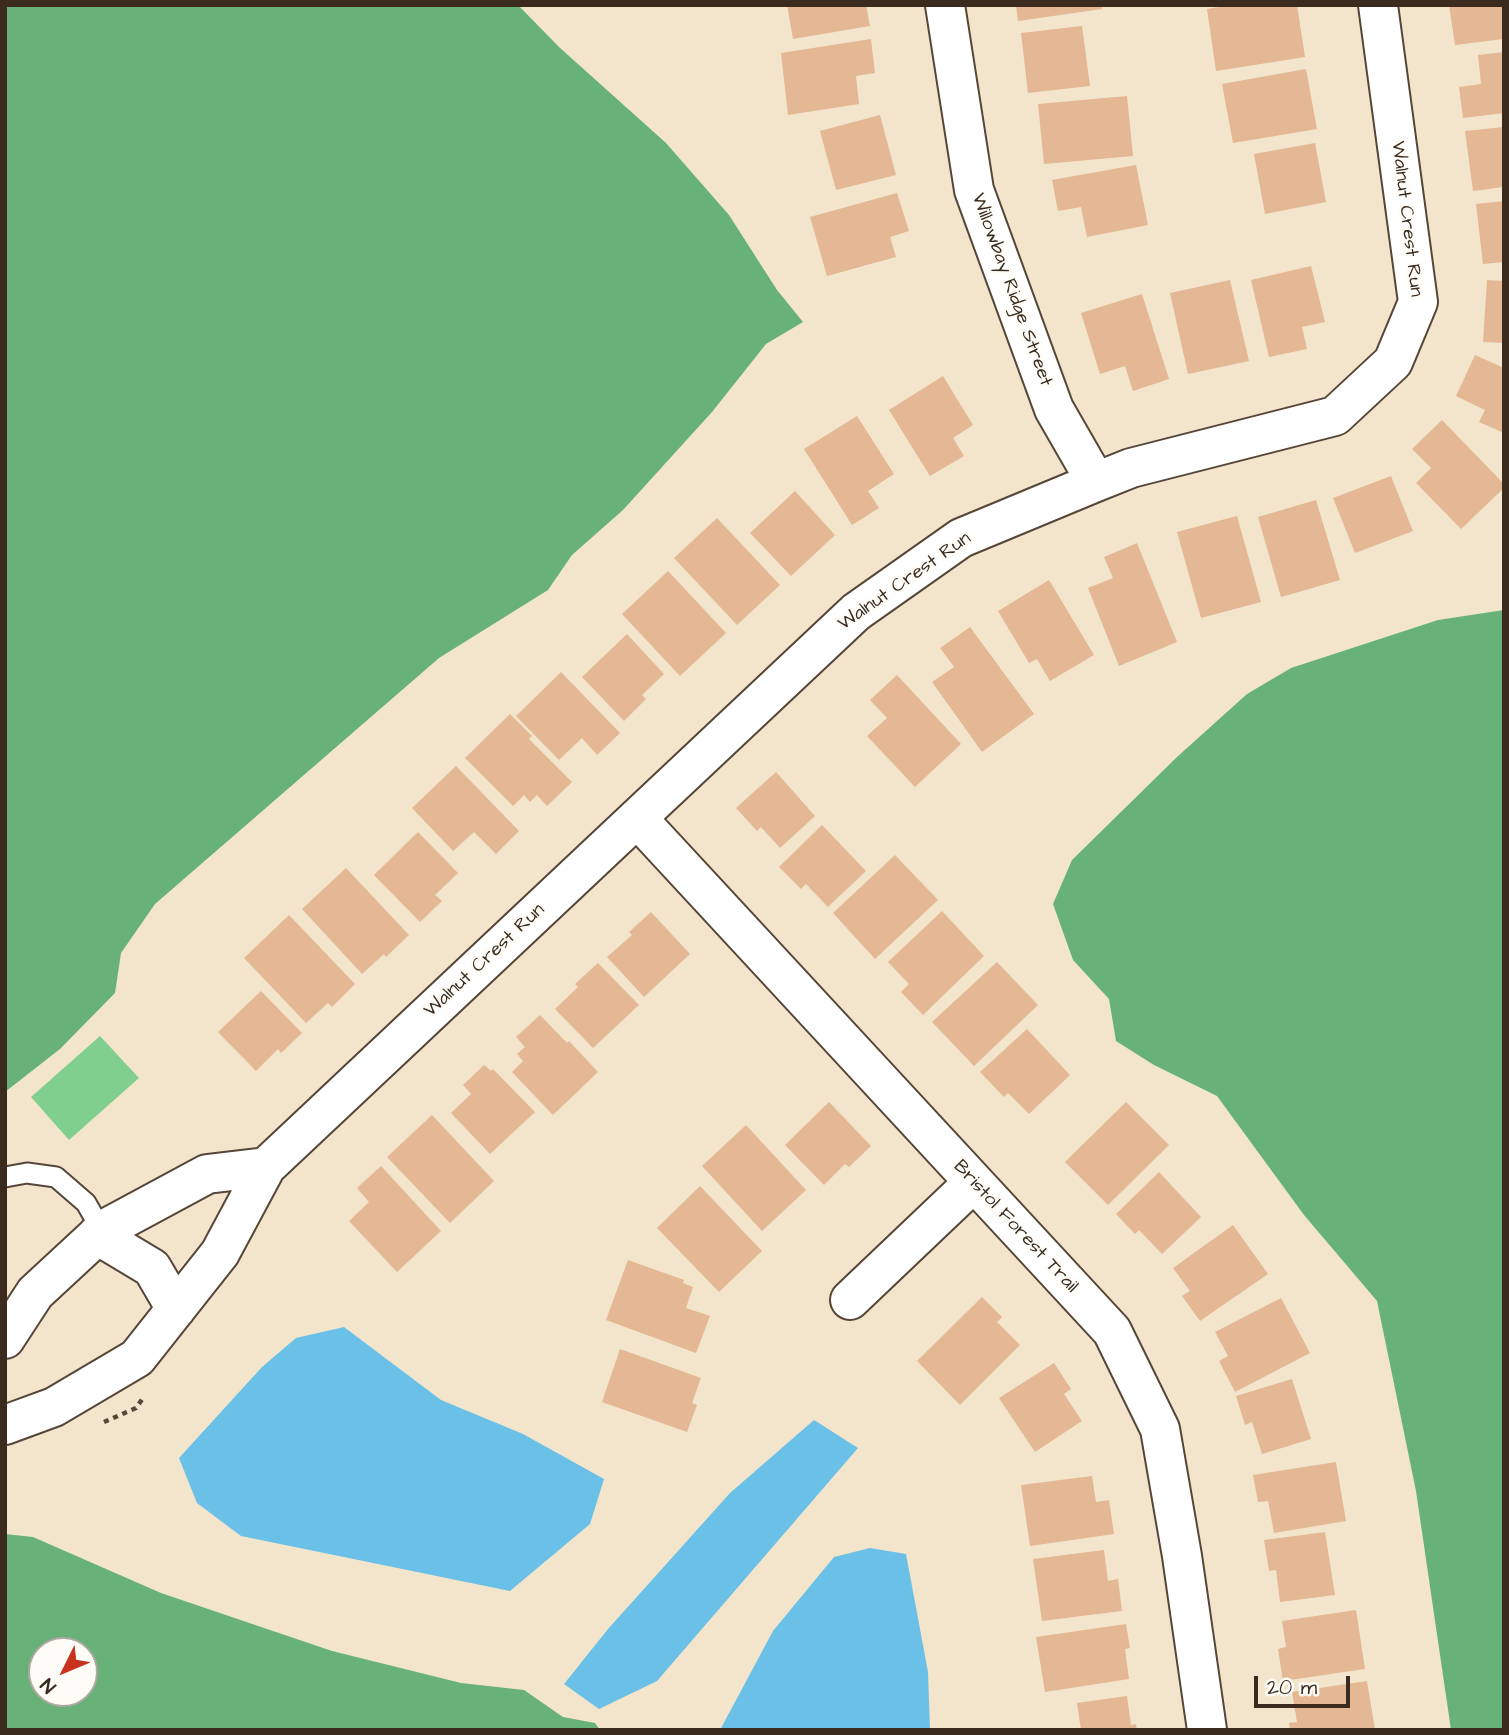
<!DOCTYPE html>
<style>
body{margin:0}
#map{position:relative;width:1509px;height:1735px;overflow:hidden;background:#f2e5cb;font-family:"Architects Daughter",sans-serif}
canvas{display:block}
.frame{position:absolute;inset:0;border:7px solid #3b2a1e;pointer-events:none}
.north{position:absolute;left:28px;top:1637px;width:70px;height:70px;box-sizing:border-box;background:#fdfcf7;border:2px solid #afa8a0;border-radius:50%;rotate:227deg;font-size:19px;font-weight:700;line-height:28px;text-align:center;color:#3b2a1e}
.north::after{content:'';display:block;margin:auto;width:24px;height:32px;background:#c8321e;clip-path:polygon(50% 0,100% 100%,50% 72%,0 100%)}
.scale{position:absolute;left:1254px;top:1676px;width:96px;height:32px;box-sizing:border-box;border:4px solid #3b2a1e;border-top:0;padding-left:9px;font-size:21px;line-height:24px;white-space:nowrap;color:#3b2a1e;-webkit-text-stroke:5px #fdfcf7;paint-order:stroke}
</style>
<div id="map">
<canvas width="1509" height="1735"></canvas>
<div class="frame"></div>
<div class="north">N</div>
<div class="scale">20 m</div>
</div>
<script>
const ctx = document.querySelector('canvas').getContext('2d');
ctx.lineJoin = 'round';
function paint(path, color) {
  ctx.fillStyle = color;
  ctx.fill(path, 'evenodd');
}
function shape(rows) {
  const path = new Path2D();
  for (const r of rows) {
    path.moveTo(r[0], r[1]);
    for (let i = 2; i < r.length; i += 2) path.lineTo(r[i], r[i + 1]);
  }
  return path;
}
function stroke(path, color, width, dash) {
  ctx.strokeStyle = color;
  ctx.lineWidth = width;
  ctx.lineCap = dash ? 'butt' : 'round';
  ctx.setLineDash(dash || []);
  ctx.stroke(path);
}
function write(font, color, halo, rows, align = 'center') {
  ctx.font = font + ' "Architects Daughter",sans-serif';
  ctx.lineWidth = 5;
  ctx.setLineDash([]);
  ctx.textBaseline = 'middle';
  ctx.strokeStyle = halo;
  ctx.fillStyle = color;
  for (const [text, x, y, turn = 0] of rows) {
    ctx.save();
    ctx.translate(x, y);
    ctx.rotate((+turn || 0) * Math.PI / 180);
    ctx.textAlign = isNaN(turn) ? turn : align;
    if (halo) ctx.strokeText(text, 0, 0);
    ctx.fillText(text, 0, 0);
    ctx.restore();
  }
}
paint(shape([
 [100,1036,139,1078,69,1140,31,1097]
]), '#80cf8f');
paint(shape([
 [5,5,518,5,559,47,666,143,729,215,777,290,803,322,766,344,712,412,623,510,572,555,548,590,439,658,155,904,121,953,115,993,60,1049,5,1092],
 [1504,610,1504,1730,1451,1730,1416,1491,1377,1301,1304,1215,1217,1096,1154,1065,1116,1041,1109,999,1073,960,1053,904,1072,860,1177,757,1247,694,1291,668,1438,620],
 [5,1534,33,1537,161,1593,332,1651,461,1683,524,1690,563,1717,595,1723,600,1730,5,1730],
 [42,1651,84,1651,84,1693,42,1693]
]), '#68b27a');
paint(shape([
 [344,1327,441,1400,523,1434,604,1479,590,1524,510,1591,241,1536,197,1503,179,1458,262,1367,296,1338],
 [814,1420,858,1448,657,1681,599,1709,564,1684,608,1629,730,1493],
 [870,1548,906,1554,928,1672,930,1730,720,1730,773,1631,834,1557]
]), '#6bc0e7');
paint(shape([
 [787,5,866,5,870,26,793,39],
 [1016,5,1102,5,1102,9,1018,21],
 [1231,5,1297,5,1305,57,1216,71,1207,9],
 [1449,5,1504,5,1504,39,1455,45],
 [1082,26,1090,86,1028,93,1021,33],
 [871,39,875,73,856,76,859,104,788,115,781,53],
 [1504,52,1504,113,1463,118,1459,87,1481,84,1478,55],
 [1306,69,1317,129,1233,143,1222,84],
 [1127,96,1133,156,1044,164,1038,104],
 [880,115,896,175,836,190,820,131],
 [1504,127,1504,187,1473,191,1465,131],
 [1315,143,1326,202,1265,214,1254,154],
 [1136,165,1148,225,1087,237,1081,207,1058,211,1052,180],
 [897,193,909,231,890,237,896,257,827,276,810,217],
 [1504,201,1504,262,1483,264,1476,204],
 [1311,266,1325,322,1302,327,1307,349,1269,357,1251,280],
 [1230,280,1249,361,1188,374,1170,293],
 [1487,280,1504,281,1504,343,1483,342],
 [1142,294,1169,379,1133,391,1125,366,1100,374,1081,313],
 [1475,355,1504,368,1504,433,1479,422,1485,410,1456,396],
 [943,376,973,425,953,438,964,456,930,476,889,410],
 [857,416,894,474,868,491,879,508,852,525,804,449],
 [1442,420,1504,484,1504,488,1461,529,1416,483,1431,468,1412,449],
 [1391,476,1413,531,1355,553,1333,498],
 [795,491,835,535,791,576,750,533],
 [1316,500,1340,580,1281,597,1258,517],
 [1237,516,1261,602,1201,618,1177,532],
 [717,518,780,585,737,625,674,558],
 [1137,543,1177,642,1119,666,1088,588,1113,578,1104,557],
 [668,571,726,633,680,676,622,614],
 [1049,580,1094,655,1050,681,1037,659,1029,663,998,611],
 [970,627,1034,714,982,752,932,682,954,667,940,648],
 [627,634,664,674,642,695,646,699,624,721,582,677],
 [561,672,620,733,597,755,582,738,559,760,516,716],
 [897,675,961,744,915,787,867,736,887,718,870,700],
 [510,714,532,736,529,739,572,782,547,806,537,795,530,802,524,795,513,806,465,758],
 [456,766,519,831,496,854,474,832,453,851,412,808],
 [776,772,815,816,780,848,761,827,757,831,736,808],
 [822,825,866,871,828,907,806,884,801,889,779,867],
 [418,832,458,873,435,895,442,901,420,922,374,875],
 [895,855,938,900,875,959,833,913],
 [346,868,409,935,386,957,384,954,362,974,302,909],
 [942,911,984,956,923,1015,901,992,909,984,888,962],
 [651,912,690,954,644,997,607,957,632,935,629,932],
 [289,915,355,984,332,1007,328,1003,306,1023,244,958],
 [997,962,1038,1005,974,1066,932,1022],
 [598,963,639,1005,593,1048,555,1009,578,987,575,984],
 [261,991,302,1033,281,1053,278,1049,256,1071,218,1032],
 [540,1015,567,1043,569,1041,598,1072,553,1115,512,1072,523,1061,517,1054,525,1047,516,1037],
 [1027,1029,1070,1075,1029,1114,1008,1093,1004,1097,980,1072],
 [484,1065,491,1071,493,1069,535,1112,490,1154,451,1113,471,1094,463,1085],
 [829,1102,871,1146,849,1167,845,1164,824,1185,785,1145],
 [1126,1102,1169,1145,1108,1205,1065,1162],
 [432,1115,494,1181,450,1223,387,1157],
 [746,1125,806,1190,762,1231,702,1166],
 [381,1166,441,1231,397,1272,349,1221,369,1202,357,1188],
 [1159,1172,1201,1217,1162,1254,1139,1230,1135,1234,1116,1214],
 [700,1186,762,1251,719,1292,657,1228],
 [1233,1225,1268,1274,1200,1321,1182,1296,1190,1291,1173,1268],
 [628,1260,684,1280,683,1283,693,1287,686,1308,710,1316,696,1353,606,1320],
 [982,1297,1002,1317,997,1322,1020,1345,960,1405,917,1361],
 [1281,1298,1310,1353,1235,1392,1219,1361,1228,1356,1215,1332],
 [620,1349,701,1378,692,1403,697,1405,687,1432,602,1402],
 [1054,1363,1071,1389,1064,1394,1082,1421,1035,1452,999,1398],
 [1292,1379,1311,1439,1262,1454,1252,1422,1245,1425,1236,1396],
 [1336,1462,1346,1521,1274,1533,1268,1501,1258,1502,1253,1475],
 [1092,1476,1096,1502,1109,1500,1114,1534,1030,1546,1021,1485],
 [1325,1532,1335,1595,1280,1602,1276,1570,1269,1571,1264,1540],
 [1104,1550,1108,1581,1118,1579,1122,1611,1042,1621,1033,1559],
 [1356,1610,1365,1669,1283,1681,1278,1649,1286,1647,1282,1621],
 [1126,1624,1130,1648,1125,1649,1129,1679,1045,1692,1036,1637],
 [1367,1681,1375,1730,1290,1730,1289,1723,1297,1722,1292,1692],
 [1127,1696,1131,1725,1136,1724,1137,1730,1081,1730,1077,1703]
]), '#e4b795');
const service = shape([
 [5,1177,27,1173,56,1177,86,1203,94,1217,97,1235]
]);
const minor = shape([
 [945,5,974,190,1054,409,1096,482],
 [637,818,1112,1331,1160,1429,1182,1556,1207,1730],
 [97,1235,152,1268,176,1309],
 [850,1300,974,1182],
 [5,1339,35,1293,103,1230,207,1174,266,1167],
 [5,1425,54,1407,137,1358,220,1253,266,1167,856,612,961,538,1096,482,1131,468,1335,416,1393,362,1418,302,1378,5]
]);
stroke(service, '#564638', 23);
stroke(minor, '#564638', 42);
stroke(shape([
 [104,1422,136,1408,143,1398]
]), '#564638', 4.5, [5, 5]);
stroke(service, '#fff', 19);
stroke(minor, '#fff', 38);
write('19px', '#3b2a1e', '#fdfcf7', [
 ["Walnut Crest Run",1406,219,83],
 ["Willowbay Ridge Street",1011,290,70],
 ["Walnut Crest Run",905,582,-35],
 ["Walnut Crest Run",485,961,-43],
 ["Bristol Forest Trail",1015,1227,47]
]);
</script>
